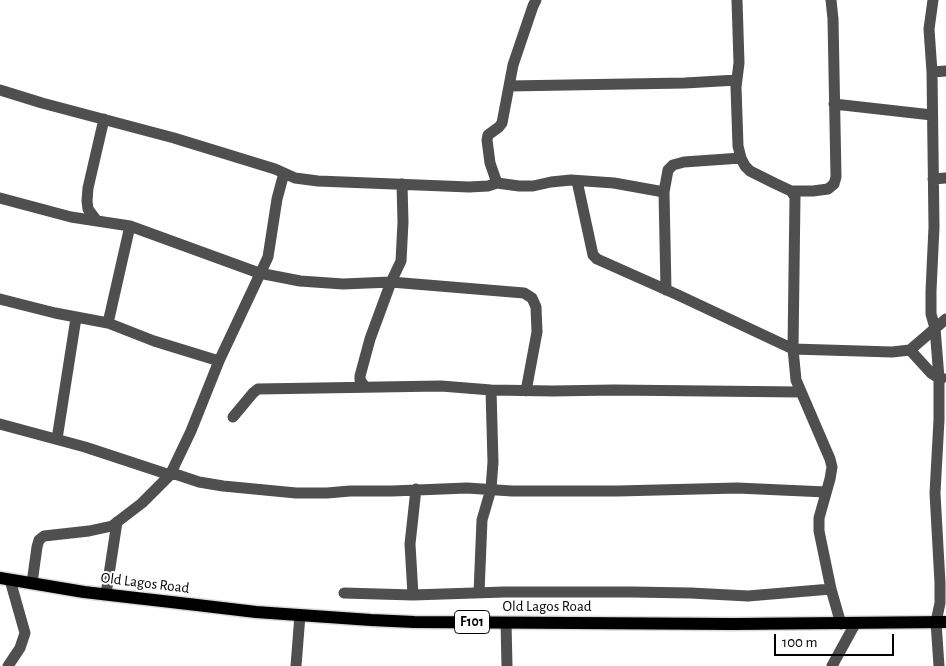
<!DOCTYPE html>
<style>
body{margin:0}
#map{position:relative;width:946px;height:666px;overflow:hidden;background:#fff;font-family:"Alegreya Sans",sans-serif}
canvas{display:block}
.scale{position:absolute;left:774px;top:634px;width:120px;height:22px;box-sizing:border-box;border:2px solid #000;border-top:0;padding-left:6px;font-size:15px;line-height:18px;white-space:nowrap;color:#000;-webkit-text-stroke:4px #fff;paint-order:stroke}
</style>
<div id="map">
<canvas width="946" height="666"></canvas>
<div class="scale">100 m</div>
</div>
<script>
const ctx = document.querySelector('canvas').getContext('2d');
ctx.lineJoin = 'round';
function shape(rows) {
  const path = new Path2D();
  for (const r of rows) {
    path.moveTo(r[0], r[1]);
    for (let i = 2; i < r.length; i += 2) path.lineTo(r[i], r[i + 1]);
  }
  return path;
}
function stroke(path, color, width, dash) {
  ctx.strokeStyle = color;
  ctx.lineWidth = width;
  ctx.lineCap = dash ? 'butt' : 'round';
  ctx.setLineDash(dash || []);
  ctx.stroke(path);
}
function write(font, color, halo, rows, align = 'center') {
  ctx.font = font + ' "Alegreya Sans",sans-serif';
  ctx.lineWidth = 4;
  ctx.setLineDash([]);
  ctx.textBaseline = 'middle';
  ctx.strokeStyle = halo;
  ctx.fillStyle = color;
  for (const [text, x, y, turn = 0] of rows) {
    ctx.save();
    ctx.translate(x, y);
    ctx.rotate((+turn || 0) * Math.PI / 180);
    ctx.textAlign = isNaN(turn) ? turn : align;
    if (halo) ctx.strokeText(text, 0, 0);
    ctx.fillText(text, 0, 0);
    ctx.restore();
  }
}
const major = shape([
 [0,578,84,592,197,605,256,612,371,620,414,622,734,624,946,622]
]);
stroke(major, '#dbdbdb', 15);
stroke(shape([
 [737,0,739,63,736,87,738,146,741,158,745,166,750,171,774,183,791,191,813,191,828,189,834,184,836,177,833,19,831,0],
 [933,0,929,29,932,72,934,227,931,291,931,314,935,328,939,378,939,420,935,493,940,583,940,603,936,622,939,666],
 [932,72,946,71],
 [509,86,685,83,737,80],
 [0,90,42,103,174,138,275,169,295,178,318,181,469,187,488,186,497,183,519,186,533,186,551,182,571,180,614,183,664,192],
 [834,104,932,115],
 [933,179,946,178],
 [577,181,593,255,597,259,678,295,793,349,892,352,910,350,946,319],
 [497,183,490,163,487,140,488,135,499,127,502,123,513,65,533,6,536,0],
 [791,191,795,197,793,349,796,380,830,459,832,467,830,479,819,518,819,531,831,589,841,624],
 [0,198,71,217,130,226,259,273,300,281,343,284,391,282,524,293,532,298,536,307,537,332,526,391],
 [97,221,88,209,87,201,88,188,104,119],
 [666,290,664,192,668,170,673,165,684,162,741,158],
 [0,299,55,313,108,323,154,341,219,361],
 [108,323,130,226],
 [910,350,931,373,939,378,942,378],
 [365,387,360,380,360,376,370,339,391,282,401,261,403,222,402,184],
 [233,417,253,393,258,389,441,386,491,390,553,391,614,390,800,392],
 [0,424,85,447,170,475,175,474,199,482,223,486,296,493,327,493,350,491,392,491,467,488,512,491,618,491,737,488,826,492],
 [57,439,76,318],
 [32,583,37,547,39,540,44,536,89,531,112,526,142,503,170,475,191,431,219,361,268,257,277,199,284,173],
 [344,593,413,595,504,592,632,592,691,593,748,596,831,589],
 [479,593,482,520,491,489,493,462,491,390],
 [106,594,117,522],
 [413,595,410,544,416,489],
 [506,623,507,666],
 [8,666,20,648,25,633,10,580],
 [296,666,300,615],
 [832,666,855,624]
]), '#4f4f4f', 11);
stroke(major, '#000', 12);
for (const [x, y, w] of [
 [472,622,35]
]) {
  const box = new Path2D();
  box.roundRect(x - w / 2, y - 11.5, w, 23, 4);
  ctx.fillStyle = '#fff';
  ctx.fill(box);
  stroke(box, '#000', 1);
}
write('bold 14px', '#000', null, [
 ["F101",472,622]
]);
write('15px', '#000', '#fff', [
 ["Old Lagos Road",145,583,7],
 ["Old Lagos Road",547,606]
]);
</script>
